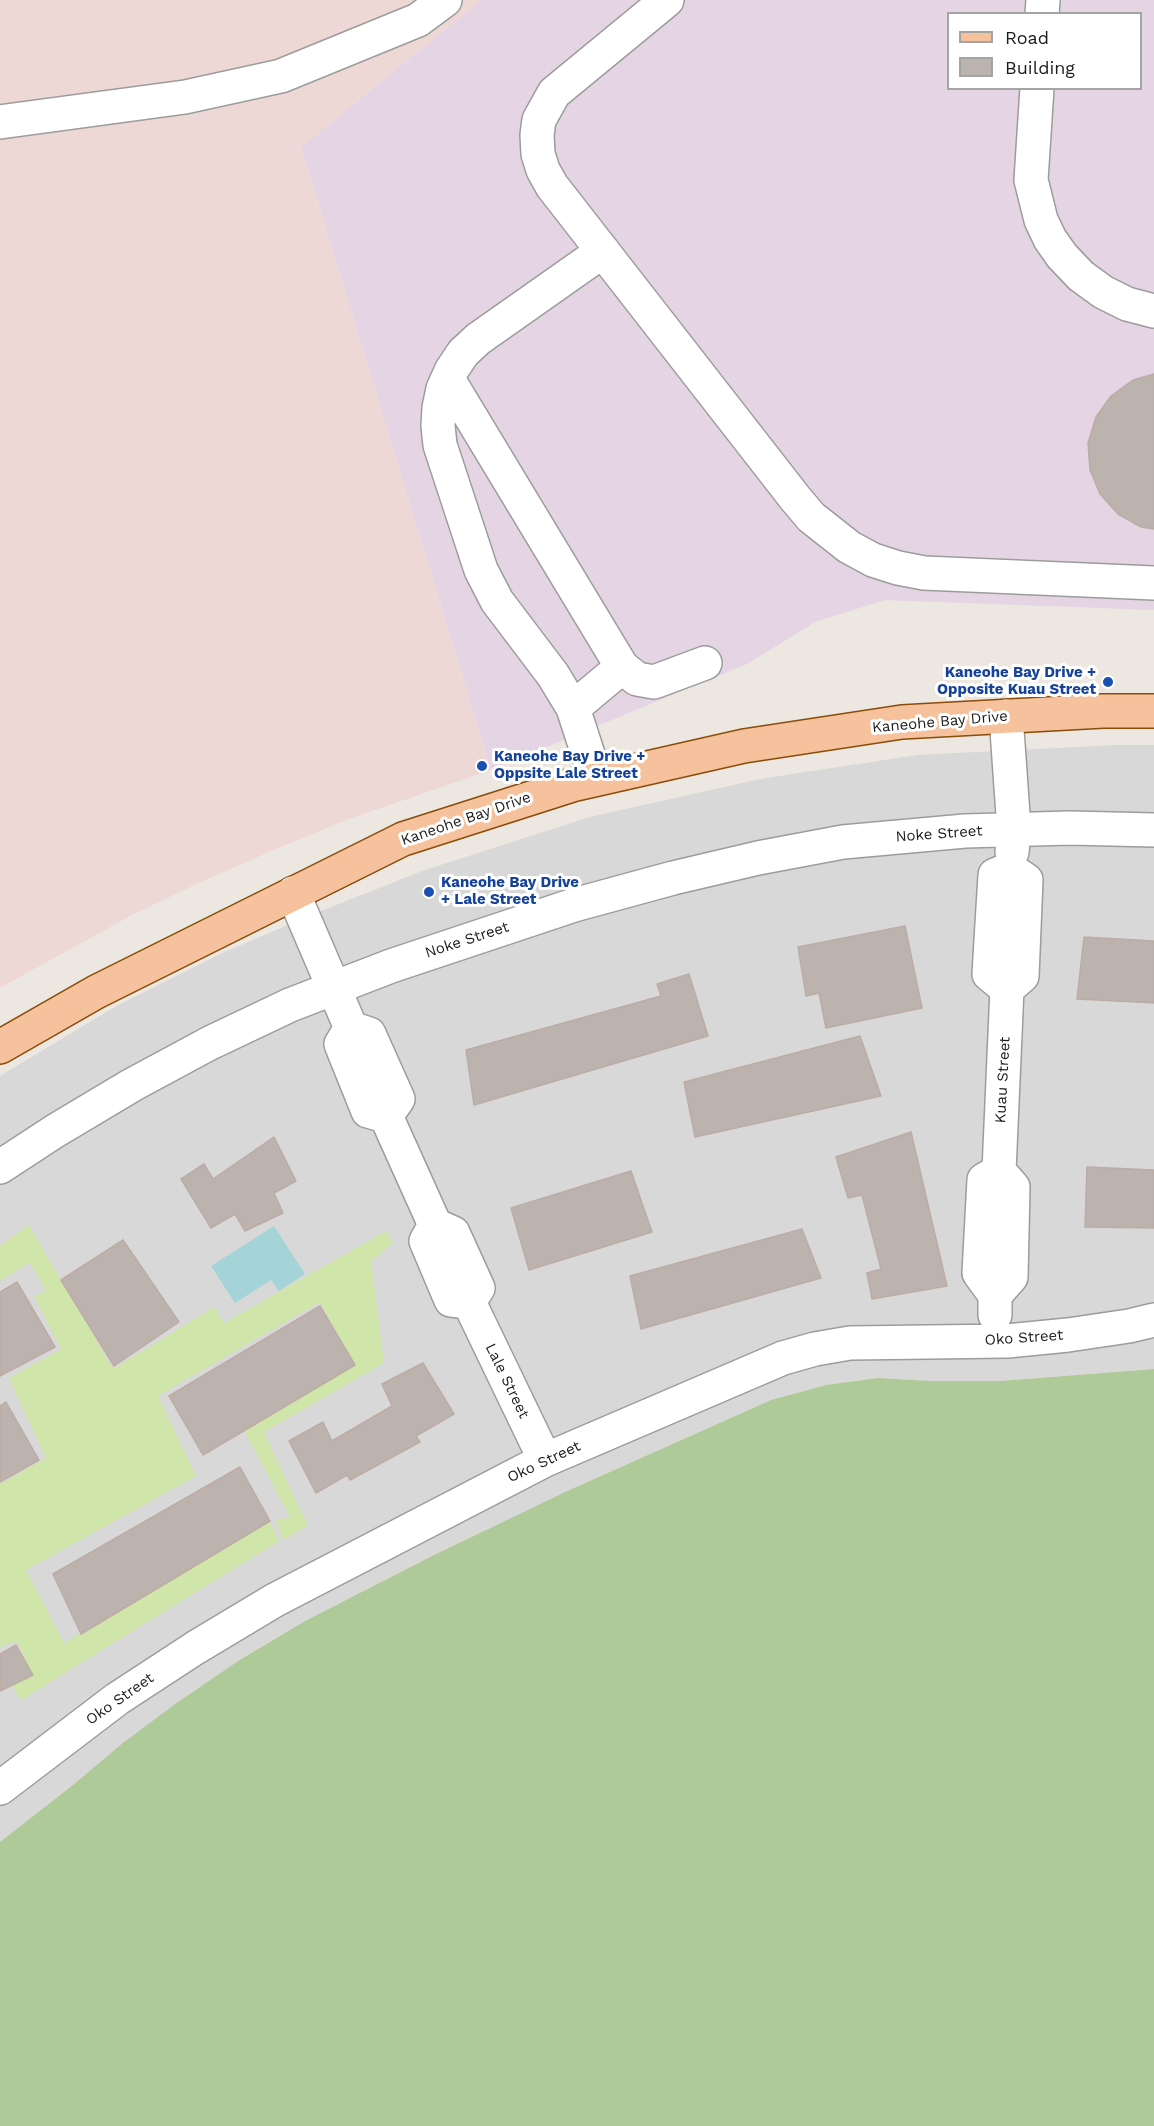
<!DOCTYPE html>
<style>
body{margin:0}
#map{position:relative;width:1154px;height:2126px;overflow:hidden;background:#ece7e1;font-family:"Work Sans",sans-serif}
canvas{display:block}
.legend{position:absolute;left:947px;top:12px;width:195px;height:78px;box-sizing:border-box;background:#fff;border:2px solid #a4a4a4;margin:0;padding:8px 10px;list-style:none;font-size:18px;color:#1b1b1b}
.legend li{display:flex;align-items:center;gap:12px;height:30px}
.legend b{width:30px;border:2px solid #a4a4a4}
</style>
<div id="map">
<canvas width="1154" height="2126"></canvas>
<ul class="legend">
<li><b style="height:8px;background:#f6c29d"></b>Road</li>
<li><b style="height:16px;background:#bcb2ae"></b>Building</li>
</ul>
</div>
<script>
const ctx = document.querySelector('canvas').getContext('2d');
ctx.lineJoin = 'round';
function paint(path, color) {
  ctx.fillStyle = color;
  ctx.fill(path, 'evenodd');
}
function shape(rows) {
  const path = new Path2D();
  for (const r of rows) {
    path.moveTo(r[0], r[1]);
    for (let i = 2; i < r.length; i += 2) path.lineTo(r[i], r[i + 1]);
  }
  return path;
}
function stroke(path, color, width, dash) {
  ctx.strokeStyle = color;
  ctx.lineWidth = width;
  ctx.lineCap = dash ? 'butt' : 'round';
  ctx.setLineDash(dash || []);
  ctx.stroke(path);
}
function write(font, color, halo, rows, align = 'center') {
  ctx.font = font + ' "Work Sans",sans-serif';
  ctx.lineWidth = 6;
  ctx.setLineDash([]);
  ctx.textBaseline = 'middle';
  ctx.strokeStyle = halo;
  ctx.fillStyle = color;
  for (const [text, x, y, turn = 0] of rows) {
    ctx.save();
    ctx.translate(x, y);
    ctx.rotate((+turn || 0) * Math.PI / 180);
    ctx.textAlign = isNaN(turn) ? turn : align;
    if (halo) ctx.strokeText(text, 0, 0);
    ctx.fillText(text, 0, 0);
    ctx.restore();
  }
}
paint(shape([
 [1117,745,1154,745,1154,1369,1000,1381,930,1381,878,1378,826,1385,771,1400,565,1492,434,1555,305,1621,238,1661,175,1704,0,1842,0,1076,118,1005,220,954,311,915,422,871,590,817,760,779,917,755]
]), '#d9d8d8');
paint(shape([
 [481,0,1154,0,1154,610,885,600,815,622,747,664,491,770,301,147],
 [948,14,1140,14,1140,88,948,88]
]), '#e5d4e4');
paint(shape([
 [0,0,481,0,301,147,491,770,349,819,276,849,205,880,134,914,0,988]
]), '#eed8d5');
paint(shape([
 [29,1225,113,1369,214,1307,224,1323,386,1231,393,1243,371,1261,384,1363,264,1432,308,1526,283,1540,276,1520,290,1517,244,1430,355,1366,320,1302,158,1396,196,1476,26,1570,64,1643,270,1521,279,1541,21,1700,12,1686,33,1675,17,1641,0,1647,0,1484,46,1458,9,1378,61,1349,34,1296,46,1291,30,1262,0,1281,0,1246]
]), '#cfe5a9');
paint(shape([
 [1154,1369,1154,2126,0,2126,0,1842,74,1784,123,1743,175,1704,238,1661,305,1621,434,1555,565,1492,771,1400,826,1385,878,1378,930,1381,1000,1381]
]), '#aeca98');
paint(shape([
 [274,1226,305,1274,279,1291,271,1280,235,1303,211,1266]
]), '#a4d4d8');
const building = shape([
 [1154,374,1154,529,1141,527,1118,514,1100,494,1090,470,1088,443,1096,417,1111,396,1133,380,1154,374],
 [905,926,922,1008,826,1028,819,993,806,996,798,947,905,926],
 [1084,937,1154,941,1154,1003,1077,999,1084,937],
 [689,974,708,1036,474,1105,466,1050,661,996,657,984,689,974],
 [860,1036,881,1096,695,1137,684,1082,860,1036],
 [911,1132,947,1286,872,1299,867,1273,881,1269,862,1195,848,1198,836,1157,911,1132],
 [274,1137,296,1181,274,1193,283,1213,245,1231,235,1214,211,1228,181,1179,204,1164,213,1179,274,1137],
 [1087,1167,1154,1170,1154,1228,1085,1227,1087,1167],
 [631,1171,652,1232,529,1270,511,1208,631,1171],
 [802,1229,821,1278,641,1329,630,1276,802,1229],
 [123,1240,179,1322,114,1366,61,1280,123,1240],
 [17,1282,55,1347,0,1376,0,1292,17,1282],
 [320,1306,355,1365,203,1455,169,1396,320,1306],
 [423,1363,454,1414,416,1436,420,1442,350,1480,347,1475,316,1493,289,1441,323,1422,332,1441,392,1406,382,1384,423,1363],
 [6,1402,39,1460,0,1482,0,1406,6,1402],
 [240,1467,270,1521,81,1634,53,1574,240,1467],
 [16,1645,33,1675,0,1691,0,1654,16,1645]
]);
paint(building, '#bcb2ae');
stroke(building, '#bdaca5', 1.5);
const minor = shape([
 [667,0,554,93,539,120,537,135,538,154,543,170,552,186,795,498,811,517,849,547,873,560,898,568,924,573,1154,583],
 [1042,14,1043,0],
 [1037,88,1031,180,1041,220,1050,239,1062,256,1081,276,1103,292,1127,304,1154,311],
 [0,122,185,97,281,76,418,20,445,0],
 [448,379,622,667,637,679,654,682,705,663],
 [573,708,622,667],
 [1006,716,1014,829,1012,852],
 [596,779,573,708,553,675,497,601,481,570,440,445,438,426,439,408,443,389,451,371,463,353,478,339,603,251],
 [293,893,351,1028,369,1034,398,1099,386,1116],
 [1007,989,989,974,995,875,1010,869],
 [351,1028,341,1044,368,1111,386,1116],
 [386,1116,435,1225,453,1233,478,1288,469,1302],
 [0,1167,55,1131,132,1085,210,1043,290,1005,391,966,574,905,673,878,758,858,843,842,965,831,1070,828,1154,830],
 [435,1225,426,1241,451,1300,469,1302],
 [995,1295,1011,1277,1013,1187,999,1171,1007,989,1022,976,1026,880,1010,869],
 [469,1302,545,1460],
 [995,1315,995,1295,979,1273,984,1180,999,1171],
 [0,1788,117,1699,195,1648,275,1600,545,1460,783,1358,815,1349,850,1343,1007,1341,1068,1335,1129,1326,1154,1320]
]);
const major = shape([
 [0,1047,96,992,403,839,572,785,744,746,902,722,1103,711,1154,711]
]);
stroke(minor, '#9c9c9c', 36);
stroke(major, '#8a4c08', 36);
stroke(minor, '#fff', 33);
stroke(major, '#f6c29d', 33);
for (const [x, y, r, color] of [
 [1108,682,6,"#1a4fb4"],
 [482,766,6,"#1a4fb4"],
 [429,892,6,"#1a4fb4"]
]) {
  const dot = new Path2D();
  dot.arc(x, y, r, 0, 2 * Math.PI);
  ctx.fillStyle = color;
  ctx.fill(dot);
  stroke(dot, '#fff', 2);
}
write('bold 15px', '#164399', '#fff', [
 ["Kaneohe Bay Drive +",1096,673,"right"],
 ["Opposite Kuau Street",1096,690,"right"],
 ["Kaneohe Bay Drive +",494,757],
 ["Oppsite Lale Street",494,774],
 ["Kaneohe Bay Drive",441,883],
 ["+ Lale Street",441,900]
], 'left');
write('15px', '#1b1b1b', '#fff', [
 ["Kaneohe Bay Drive",940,722,-5],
 ["Kaneohe Bay Drive",466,819,-19],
 ["Noke Street",939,834,-4],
 ["Noke Street",467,940,-18],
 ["Kuau Street",1003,1080,-87],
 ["Oko Street",1024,1338,-4],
 ["Lale Street",507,1381,64],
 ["Oko Street",544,1462,-25],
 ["Oko Street",120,1699,-35]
]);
</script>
